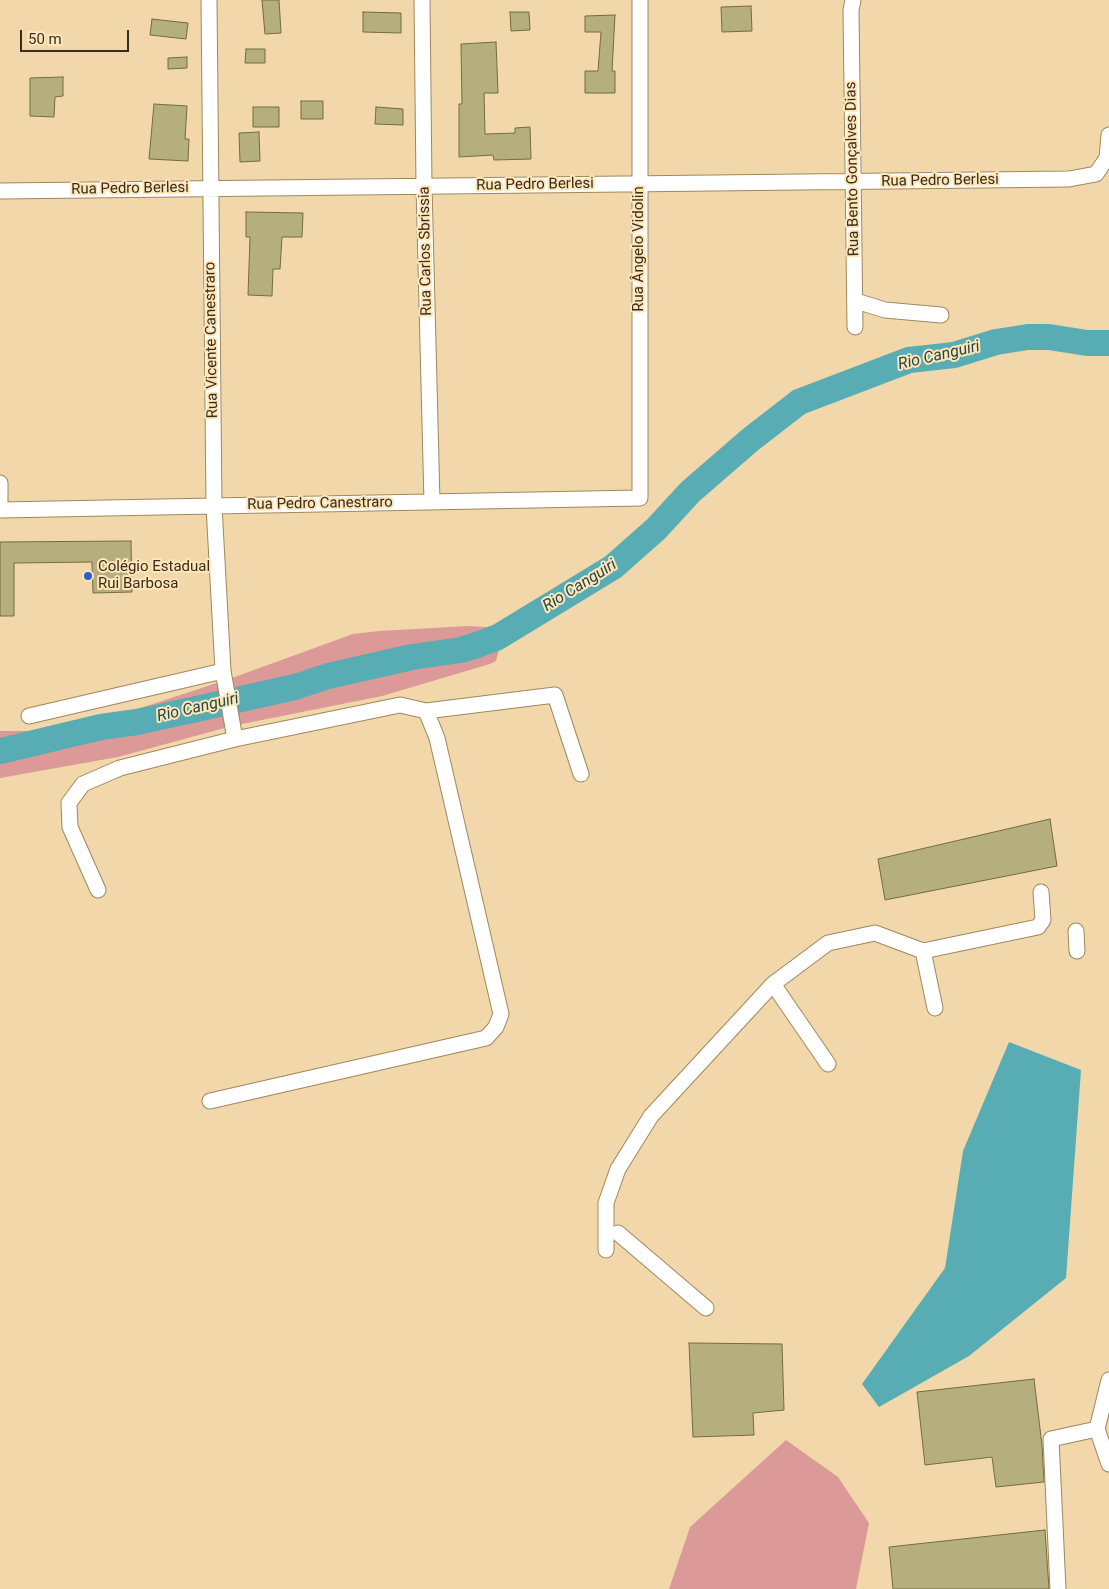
<!DOCTYPE html>
<meta charset="utf-8">
<style>
body{margin:0}
#map{position:relative;width:1109px;height:1589px;overflow:hidden;background:#f1d7aa;font-family:Roboto,sans-serif}
canvas{display:block}
.scale{position:absolute;left:20px;top:30px;width:109px;height:22px;box-sizing:border-box;border:2px solid #382d1c;border-top:0;padding-left:6px;font-size:15px;line-height:18px;white-space:nowrap;color:#382d1c;-webkit-text-stroke:4px #ffe5b7;paint-order:stroke}
</style>
<div id="map">
<canvas width="1109" height="1589"></canvas>
<div class="scale">50 m</div>
</div>
<script>
const ctx = document.querySelector('canvas').getContext('2d');
ctx.lineJoin = 'round';
function paint(path, color) {
  ctx.fillStyle = color;
  ctx.fill(path, 'evenodd');
}
function shape(rows) {
  const path = new Path2D();
  for (const r of rows) {
    path.moveTo(r[0], r[1]);
    for (let i = 2; i < r.length; i += 2) path.lineTo(r[i], r[i + 1]);
  }
  return path;
}
function stroke(path, color, width, dash) {
  ctx.strokeStyle = color;
  ctx.lineWidth = width;
  ctx.lineCap = dash ? 'butt' : 'round';
  ctx.setLineDash(dash || []);
  ctx.stroke(path);
}
function write(font, color, halo, rows, align = 'center') {
  ctx.font = font + ' Roboto,sans-serif';
  ctx.lineWidth = 4;
  ctx.setLineDash([]);
  ctx.textBaseline = 'middle';
  ctx.strokeStyle = halo;
  ctx.fillStyle = color;
  for (const [text, x, y, turn = 0] of rows) {
    ctx.save();
    ctx.translate(x, y);
    ctx.rotate((+turn || 0) * Math.PI / 180);
    ctx.textAlign = isNaN(turn) ? turn : align;
    if (halo) ctx.strokeText(text, 0, 0);
    ctx.fillText(text, 0, 0);
    ctx.restore();
  }
}
paint(shape([
 [469,626,501,628,502,638,496,661,490,664,382,696,232,726,118,757,0,778,0,731,45,731,68,729,98,722,232,678,353,634,379,631],
 [786,1440,838,1477,869,1523,856,1589,669,1589,690,1527]
]), '#db9a98');
paint(shape([
 [1009,1042,1081,1070,1066,1278,969,1356,879,1407,862,1384,945,1268,963,1151]
]), '#57adb3');
stroke(shape([
 [0,751,101,727,137,722,201,708,295,687,328,676,412,657,461,650,477,645,498,637,613,567,656,529,690,492,750,440,799,402,909,360,954,355,996,342,1028,337,1049,337,1087,343,1109,343]
]), '#57adb3', 26);
const building = shape([
 [262,0,279,0,281,33,265,34,262,0],
 [751,6,752,31,722,32,721,7,751,6],
 [363,12,401,13,401,33,363,32,363,12],
 [510,12,529,12,530,30,511,31,510,12],
 [615,15,612,71,615,71,615,93,585,93,585,71,598,71,601,32,585,32,585,16,615,15],
 [152,19,188,23,186,39,150,35,152,19],
 [496,42,498,93,484,93,485,134,515,133,515,128,530,127,531,159,494,160,493,155,459,157,459,104,462,104,461,44,496,42],
 [246,49,265,49,265,63,245,63,246,49],
 [187,57,187,68,168,69,168,58,187,57],
 [63,77,63,96,55,97,54,117,30,116,30,78,63,77],
 [301,101,323,101,323,119,301,119,301,101],
 [154,104,187,106,185,139,189,139,188,161,149,159,154,104],
 [253,107,279,107,279,127,253,127,253,107],
 [376,107,403,109,403,125,375,124,376,107],
 [259,132,260,161,240,162,239,133,259,132],
 [246,212,303,213,302,237,282,237,280,269,273,269,272,296,248,295,250,237,246,237,246,212],
 [131,541,132,592,93,593,92,562,14,563,14,616,0,616,0,542,131,541],
 [1050,819,1057,866,885,900,878,859,1050,819],
 [689,1343,782,1344,784,1410,753,1413,754,1435,693,1437,689,1343],
 [1034,1379,1042,1445,1044,1482,996,1487,992,1457,925,1465,917,1392,1034,1379],
 [1045,1530,1049,1589,893,1589,889,1547,1045,1530]
]);
paint(building, '#b5af7f');
stroke(building, '#736c3e', 1);
const minor = shape([
 [209,0,214,506,223,671,235,739],
 [422,0,424,186,432,502],
 [853,0,851,10,855,327],
 [0,191,1069,179,1096,174,1107,158,1109,135],
 [856,301,885,310,941,315],
 [0,483,0,510],
 [0,510,640,498,640,0],
 [426,711,555,695,581,774],
 [29,716,223,671],
 [98,890,70,827,69,803,83,784,120,768,235,739,400,705,426,711,437,738,501,1014,496,1027,486,1038,210,1101],
 [1076,931,1077,951],
 [773,984,828,1064],
 [935,1008,923,951,1038,927,1043,920,1041,892],
 [618,1233,706,1308],
 [606,1250,606,1203,618,1169,651,1116,773,984,828,943,875,933,923,951],
 [1109,1380,1097,1429,1109,1464],
 [1058,1589,1051,1439,1097,1429]
]);
stroke(minor, '#a0885d', 17);
stroke(minor, '#fff', 15);
for (const [x, y, r, color] of [
 [88,576,5,"#2662cf"]
]) {
  const dot = new Path2D();
  dot.arc(x, y, r, 0, 2 * Math.PI);
  ctx.fillStyle = color;
  ctx.fill(dot);
  stroke(dot, '#ffe5b7', 2);
}
write('15px', '#382d1c', '#ffe5b7', [
 ["Rua Bento Gonçalves Dias",853,169,-91],
 ["Rua Pedro Berlesi",940,181,-1],
 ["Rua Pedro Berlesi",535,185,-1],
 ["Rua Pedro Berlesi",130,189,-1],
 ["Rua Ângelo Vidolin",639,249,-90],
 ["Rua Carlos Sbrissia",426,251,-91],
 ["Rua Vicente Canestraro",212,340,-91],
 ["Rua Pedro Canestraro",320,504,-1]
]);
write('15px', '#382d1c', '#ffe5b7', [
 ["Colégio Estadual",98,567],
 ["Rui Barbosa",98,584]
], 'left');
write('italic 16px', '#20494b', '#ffe5b7', [
 ["Rio Canguiri",939,356,-13],
 ["Rio Canguiri",580,586,-32],
 ["Rio Canguiri",198,708,-13]
]);
</script>
